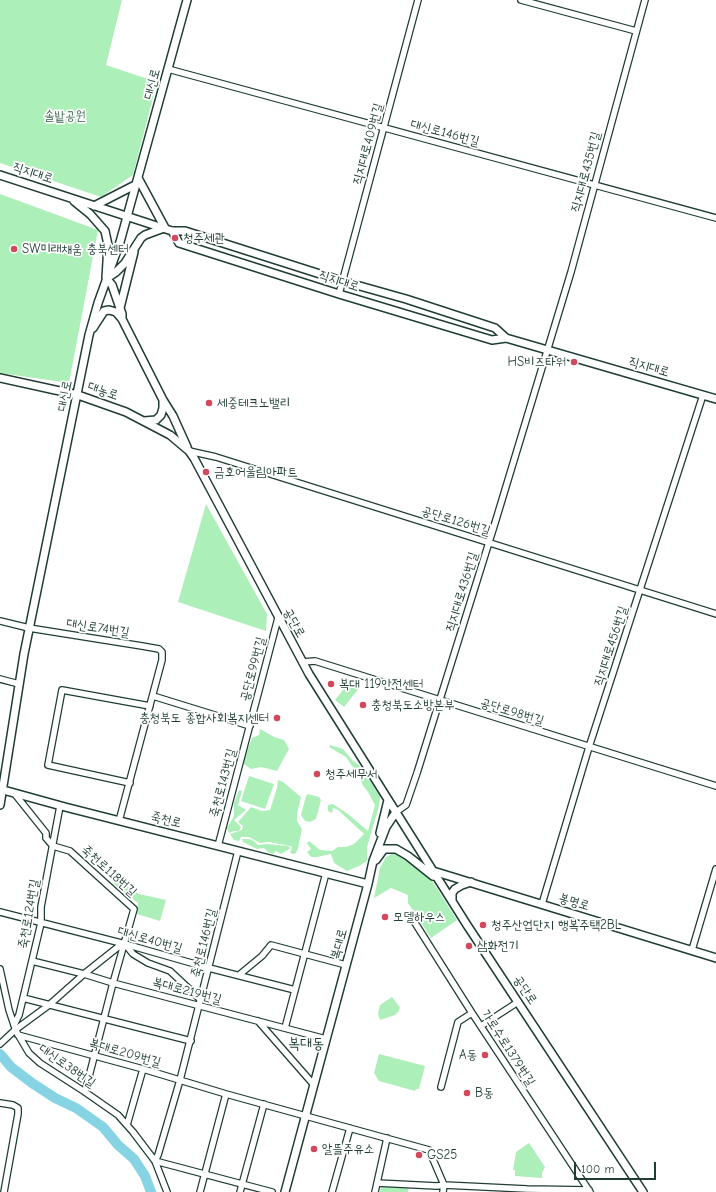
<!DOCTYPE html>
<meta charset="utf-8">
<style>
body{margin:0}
#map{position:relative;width:716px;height:1192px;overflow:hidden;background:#fff;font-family:"Comic Neue",sans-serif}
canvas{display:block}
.scale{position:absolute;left:574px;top:1162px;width:82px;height:18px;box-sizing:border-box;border:2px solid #1f3d34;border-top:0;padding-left:5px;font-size:12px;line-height:14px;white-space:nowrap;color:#1f3d34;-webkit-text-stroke:3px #fff;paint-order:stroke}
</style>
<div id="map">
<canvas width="716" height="1192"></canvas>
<div class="scale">100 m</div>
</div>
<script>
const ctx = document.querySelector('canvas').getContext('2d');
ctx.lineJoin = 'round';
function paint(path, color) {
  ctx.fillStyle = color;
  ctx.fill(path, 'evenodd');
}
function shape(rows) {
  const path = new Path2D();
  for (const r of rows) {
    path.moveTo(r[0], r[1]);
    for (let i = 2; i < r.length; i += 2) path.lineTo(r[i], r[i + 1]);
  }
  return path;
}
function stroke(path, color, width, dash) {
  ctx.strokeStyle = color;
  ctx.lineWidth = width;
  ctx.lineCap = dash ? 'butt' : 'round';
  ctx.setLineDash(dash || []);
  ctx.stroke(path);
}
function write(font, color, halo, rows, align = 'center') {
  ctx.font = font + ' "Comic Neue","Poor Story",sans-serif';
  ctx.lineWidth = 3.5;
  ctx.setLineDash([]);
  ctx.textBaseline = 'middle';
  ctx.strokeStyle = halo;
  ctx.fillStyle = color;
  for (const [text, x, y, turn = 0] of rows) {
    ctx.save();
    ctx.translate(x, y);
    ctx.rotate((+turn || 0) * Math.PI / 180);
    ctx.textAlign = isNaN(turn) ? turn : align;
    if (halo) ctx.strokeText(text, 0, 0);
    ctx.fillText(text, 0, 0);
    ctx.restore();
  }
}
paint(shape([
 [0,0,122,0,106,65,157,82,133,175,101,197,0,163],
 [0,194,98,230,69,383,0,373],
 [206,504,267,614,266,631,178,602],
 [351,680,360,687,344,707,335,700],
 [260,729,274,737,284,740,289,749,277,771,261,767,251,769,244,764,244,759,252,738,259,735],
 [330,745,343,749,353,761,359,765,380,796,379,806,367,847,367,861,359,866,347,871,334,863,331,854,317,857,311,857,307,852,311,849,307,843,309,841,320,850,332,851,338,847,346,847,354,844,364,834,338,810,333,808,332,813,328,811,328,805,333,804,348,814,368,831,375,805,368,792,362,784,358,770,352,766,346,757,329,747],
 [249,776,274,784,265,809,241,801],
 [278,780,283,782,301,797,297,814,297,821,302,829,298,848,296,853,293,854,290,853,292,847,290,846,269,842,260,843,249,837,241,837,239,841,234,840,230,834,242,830,243,826,238,822,251,807,262,811,270,810,277,788],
 [239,790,242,791,238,805,246,810,234,820,241,827,239,831,234,831,229,833,227,828,234,816,234,803],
 [308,794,319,797,321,800,316,819,310,822,305,821,301,815,306,796],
 [242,839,249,839,254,841,258,845,267,844,288,846,291,848,281,854,276,851,273,854,268,852,264,848,257,849,243,842],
 [394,853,404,857,429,876,457,920,431,938,408,903,408,895,391,888,374,898,380,868,386,857],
 [113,882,132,888,139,894,166,900,160,921,137,914,138,903,120,890],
 [392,997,399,1006,400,1008,398,1012,395,1015,380,1020,378,1014,380,1005],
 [379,1054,425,1066,419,1089,416,1089,415,1091,379,1081,374,1073],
 [529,1143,545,1167,542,1173,542,1178,515,1176,515,1170,513,1170,516,1152],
 [382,1184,409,1186,408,1192,380,1192]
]), '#adefb9');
stroke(shape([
 [0,1054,11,1067,32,1083,55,1098,76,1108,103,1127,118,1145,134,1159,145,1176,151,1192]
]), '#86d4e3', 10);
const street = shape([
 [521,0,636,31],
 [168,69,716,218],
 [339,294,418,0],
 [189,451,216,457,716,614],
 [0,621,29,628,142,646,159,649,162,652,162,660,119,821],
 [302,662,315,661,716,786],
 [0,679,19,684],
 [153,696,250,726],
 [130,783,48,765,62,690,150,706],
 [14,793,46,833,46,838,53,846,70,851,134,909,113,983,85,1092],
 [396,812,406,805,417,773,495,523,571,272,645,0],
 [218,846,278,618],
 [542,904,589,747,703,395],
 [0,912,125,944,209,968,295,990],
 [410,915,472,1013,590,1192],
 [692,950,716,869],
 [0,969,9,1010,16,1031,29,1053,40,1063,85,1092,118,1115,133,1132,155,1161,167,1192],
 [84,974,113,983,326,1039],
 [84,974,118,947,125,944,133,954,148,963,170,971,201,1000],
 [239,975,262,956,271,945,346,965],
 [23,998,191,1041],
 [258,1021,314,1085],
 [14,1025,19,1015,41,923,41,907,60,806],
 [481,1026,518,1002],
 [285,1028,326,873],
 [18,1035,143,1069,226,1094,429,1150,444,1185,443,1192],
 [0,1044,15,1030,49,1005,84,974,32,961],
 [441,1087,458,1022,472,1013],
 [0,1103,13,1105,18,1108,18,1114,4,1192],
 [127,1125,143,1069],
 [155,1161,158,1155,180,1080,238,851],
 [155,1161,272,1192],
 [377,1183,437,1186,444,1185,527,1189,589,1190],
 [200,1192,226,1094],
 [240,1192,264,1104],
 [332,1192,350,1128],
 [375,1192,387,1138]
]);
const secondary = shape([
 [0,175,172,231,185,231,342,281,406,299,495,328,506,338,716,399],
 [138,178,165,228],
 [74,201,90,214,105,231,108,245,106,278,112,285,122,314,122,319],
 [94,206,137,184],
 [172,231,179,243,339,294,492,340,506,338],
 [107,278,116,272,125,263,141,238,145,235,164,228],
 [120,308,134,252],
 [93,328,104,311,109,310,116,312,122,319,163,400,173,416,187,447],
 [0,378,78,395,126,412,170,435,189,451,194,458,309,674,467,925,643,1192],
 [144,421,156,420,161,415,163,408,163,400],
 [0,789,65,807,368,884],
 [0,805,24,654,89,335,98,303,120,242,187,0],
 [380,833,388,800],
 [376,860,384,849,396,849,408,856,433,876],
 [433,871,716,958],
 [452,900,452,893,455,889,462,885,471,882],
 [285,1192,368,884,373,861,386,827,396,812]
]);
stroke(street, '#1f3d34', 8);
stroke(secondary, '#1f3d34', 10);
stroke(street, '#fff', 5.5);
stroke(secondary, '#fff', 7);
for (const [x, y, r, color] of [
 [175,238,4,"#d1495b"],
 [14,249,4,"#d1495b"],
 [574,362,4,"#d1495b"],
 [209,403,4,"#d1495b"],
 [206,472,4,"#d1495b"],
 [331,684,4,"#d1495b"],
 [363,705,4,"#d1495b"],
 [277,718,4,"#d1495b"],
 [317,774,4,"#d1495b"],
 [385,917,4,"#d1495b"],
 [483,925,4,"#d1495b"],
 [469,946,4,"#d1495b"],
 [485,1055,4,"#d1495b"],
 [467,1093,4,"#d1495b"],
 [314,1149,4,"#d1495b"],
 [419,1155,4,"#d1495b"]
]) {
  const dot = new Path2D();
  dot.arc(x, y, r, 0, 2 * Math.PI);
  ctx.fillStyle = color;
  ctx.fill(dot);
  stroke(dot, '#fff', 1.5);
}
write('13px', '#1f3d34', '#fff', [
 ["대신로",152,84,-75],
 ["대신로146번길",445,133,15],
 ["직지대로409번길",368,144,-75],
 ["직지대로435번길",586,172,-75],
 ["직지대로",33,173,18],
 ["직지대로",339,281,18],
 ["직지대로",649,367,16],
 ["대농로",103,391,19],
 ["대신로",65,396,-79],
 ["공단로126번길",456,521,17],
 ["직지대로436번길",462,592,-73],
 ["공단로",294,623,61],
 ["대신로74번길",98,628,9],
 ["직지대로456번길",611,646,-72],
 ["공단로99번길",253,669,-75],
 ["공단로98번길",512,712,17],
 ["죽천로143번길",223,783,-75],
 ["죽천로",166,820,14],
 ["죽천로118번길",109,871,42],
 ["봉명로",574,902,17],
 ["죽천로124번길",29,914,-80],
 ["대신로40번길",150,940,16],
 ["죽천로146번길",204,943,-76],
 ["복대로",339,944,-75],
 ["공단로",525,990,56],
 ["복대로219번길",187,991,15],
 ["가로수로1379번길",508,1048,57],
 ["복대로209번길",125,1053,16],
 ["대신로38번길",67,1066,35]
]);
write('13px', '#3b614f', '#fff', [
 ["솔밭공원",65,116]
]);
write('13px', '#1f3d34', '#fff', [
 ["청주세관",183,238],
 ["SW미래채움 충북센터",22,249],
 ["HS비즈타워",566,362,"right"],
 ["세중테크노밸리",217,403],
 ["금호어울림아파트",214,472],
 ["복대 119안전센터",339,684],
 ["충청북도소방본부",371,705],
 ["충청북도 종합사회복지센터",269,718,"right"],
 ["청주세무서",325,774],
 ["모델하우스",393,917],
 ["청주산업단지 행복주택2BL",491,925],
 ["삼화전기",477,946],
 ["A동",477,1055,"right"],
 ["B동",475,1093],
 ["알뜰주유소",322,1149],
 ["GS25",427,1155]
], 'left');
write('15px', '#1f3d34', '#fff', [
 ["복대동",306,1044]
]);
</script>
